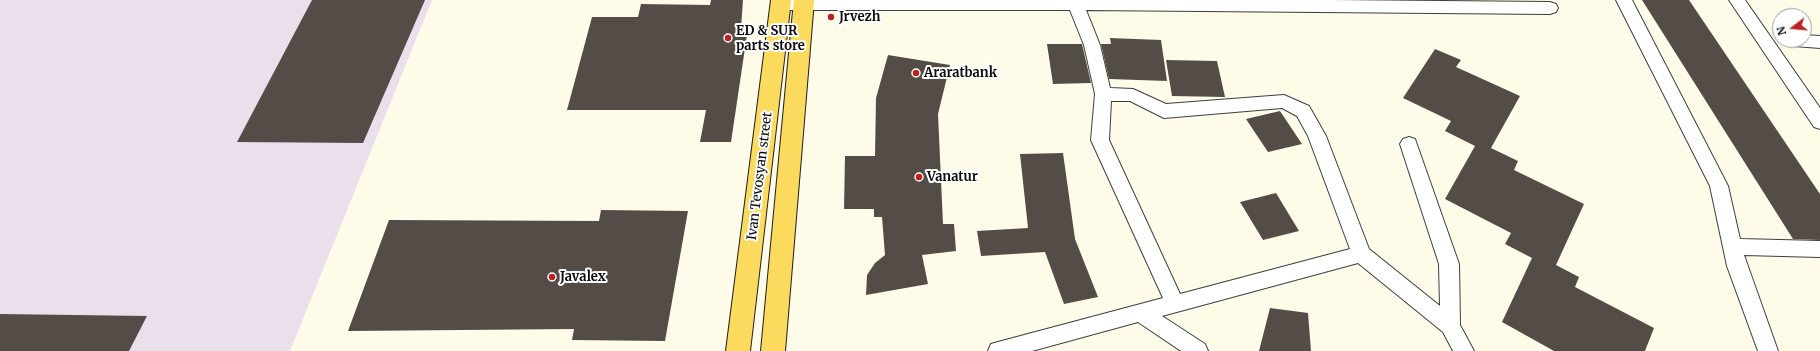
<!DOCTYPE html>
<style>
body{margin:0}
#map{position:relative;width:1820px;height:351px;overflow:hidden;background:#fffbe9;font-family:Merriweather,serif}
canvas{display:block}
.north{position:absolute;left:1772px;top:8px;width:40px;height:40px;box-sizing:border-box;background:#fff;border:1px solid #9d9d9d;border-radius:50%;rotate:254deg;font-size:11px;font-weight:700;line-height:16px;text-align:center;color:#0b0b0b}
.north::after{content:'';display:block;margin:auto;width:14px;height:18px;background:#bd2223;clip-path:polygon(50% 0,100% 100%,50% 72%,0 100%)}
</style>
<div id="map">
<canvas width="1820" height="351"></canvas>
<div class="north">N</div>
</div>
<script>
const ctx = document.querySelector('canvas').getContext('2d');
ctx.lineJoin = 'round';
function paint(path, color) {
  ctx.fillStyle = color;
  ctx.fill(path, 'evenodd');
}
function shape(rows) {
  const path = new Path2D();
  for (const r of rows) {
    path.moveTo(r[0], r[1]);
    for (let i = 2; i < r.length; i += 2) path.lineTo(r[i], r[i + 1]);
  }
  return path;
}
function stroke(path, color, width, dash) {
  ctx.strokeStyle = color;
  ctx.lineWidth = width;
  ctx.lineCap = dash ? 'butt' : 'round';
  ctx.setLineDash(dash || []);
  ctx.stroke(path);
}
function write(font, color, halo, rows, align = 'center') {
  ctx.font = font + ' Merriweather,serif';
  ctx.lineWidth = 4;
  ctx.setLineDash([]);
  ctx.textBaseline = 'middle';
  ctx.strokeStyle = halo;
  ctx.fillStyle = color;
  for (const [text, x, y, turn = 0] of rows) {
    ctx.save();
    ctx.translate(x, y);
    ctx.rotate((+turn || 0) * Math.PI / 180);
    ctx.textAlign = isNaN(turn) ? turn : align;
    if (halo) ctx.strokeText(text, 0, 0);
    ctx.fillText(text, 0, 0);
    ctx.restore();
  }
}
paint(shape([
 [0,0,432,0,290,351,0,351]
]), '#eadfeb');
paint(shape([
 [312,0,425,0,363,143,237,142],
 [711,0,743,0,741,28,748,28,731,142,700,142,706,110,567,110,592,17,638,17,641,4,710,5],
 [1642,0,1689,0,1820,194,1820,240,1793,239],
 [1110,38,1161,40,1167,81,1109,79,1101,44,1111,44],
 [1047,44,1082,44,1091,83,1053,84],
 [1435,49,1461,60,1456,67,1520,96,1491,148,1518,161,1514,170,1584,204,1556,265,1579,277,1575,287,1654,328,1645,351,1554,351,1502,322,1532,258,1505,244,1511,233,1445,199,1475,146,1445,131,1451,121,1403,98],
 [888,55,950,65,938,114,943,224,954,224,956,251,922,255,928,284,866,295,867,275,875,263,885,255,882,217,874,217,874,209,844,209,845,156,875,156,876,98],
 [1166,60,1217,61,1225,97,1172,96],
 [1280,111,1302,144,1268,152,1246,119],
 [1063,153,1075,239,1098,297,1064,304,1045,252,981,256,977,231,1028,228,1020,154],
 [1276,193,1299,231,1263,240,1240,202],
 [601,210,688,211,665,341,572,340,574,329,348,331,389,220,599,221],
 [1270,308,1308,313,1311,351,1259,351],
 [0,314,147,316,129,351,0,351]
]), '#544d47');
const lane = shape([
 [778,0,1332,0,1550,2,1556,4,1558,8,1556,12,1550,14,1086,10,1100,45,1110,88,1133,89,1166,104,1284,95,1309,106,1326,136,1369,249,1440,306,1439,264,1400,144,1403,139,1409,137,1415,139,1459,264,1460,325,1474,351,1453,351,1443,332,1358,263,1162,316,1205,344,1208,351,1181,351,1138,322,1032,351,988,351,991,344,998,342,1163,298,1091,140,1095,94,1084,45,1070,10,780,10,774,9,772,5,774,1,778,0],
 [1111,101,1130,101,1164,118,1282,108,1297,116,1308,136,1350,249,1180,294,1109,140,1111,101],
 [1616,0,1632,0,1728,186,1740,239,1820,241,1820,257,1744,255,1778,351,1758,351,1727,266,1710,186,1616,0],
 [1729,0,1745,0,1820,108,1820,129,1814,127,1729,0],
 [1804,35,1820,36,1820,48,1794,46,1788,44,1786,40,1804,40,1804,35]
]);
const primary = shape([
 [771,0,791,0,750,351,726,351,771,0],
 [794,0,814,0,785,351,761,351,794,0]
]);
stroke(lane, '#3e3e3e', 2);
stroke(primary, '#1c1c1c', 2);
paint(lane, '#fff');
paint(primary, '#fbda5d');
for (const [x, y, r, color] of [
 [831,17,4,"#bd2223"],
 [728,38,4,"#bd2223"],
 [916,73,4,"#bd2223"],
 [919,177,4,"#bd2223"],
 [552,277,4,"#bd2223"]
]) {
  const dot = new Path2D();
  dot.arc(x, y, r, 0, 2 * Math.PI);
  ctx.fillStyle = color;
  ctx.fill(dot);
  stroke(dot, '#fff', 1.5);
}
write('bold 13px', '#0b0b0b', '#fff', [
 ["Jrvezh",839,17],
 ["ED & SUR",736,31],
 ["parts store",736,46],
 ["Araratbank",924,73],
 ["Vanatur",927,177],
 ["Javalex",560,277]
], 'left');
write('13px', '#0b0b0b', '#fff', [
 ["Ivan Tevosyan street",760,176,-83]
]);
</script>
